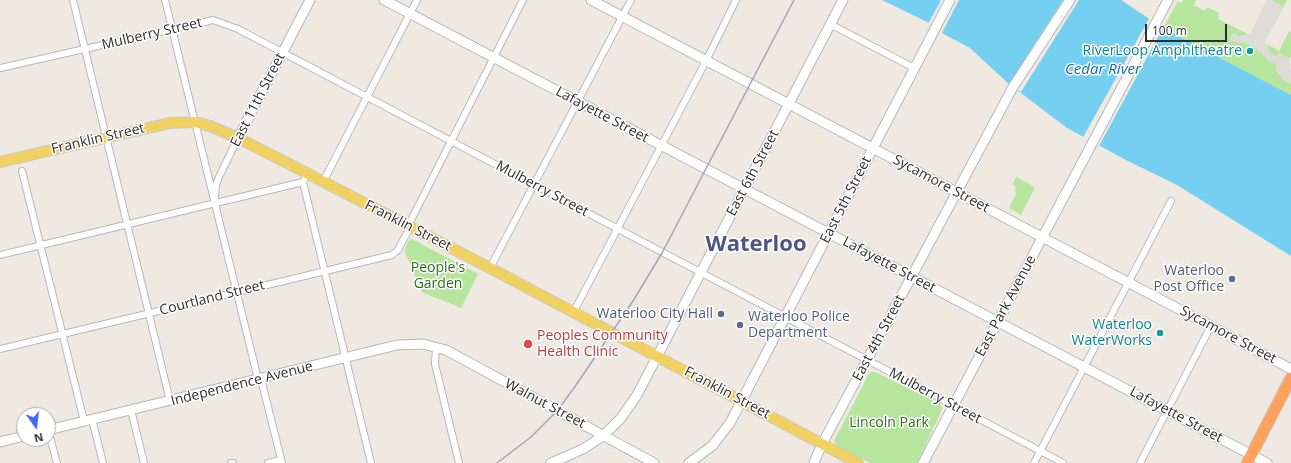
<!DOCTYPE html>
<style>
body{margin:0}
#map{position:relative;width:1291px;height:463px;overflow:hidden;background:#efe9e1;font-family:"Open Sans",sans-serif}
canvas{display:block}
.north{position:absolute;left:16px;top:407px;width:40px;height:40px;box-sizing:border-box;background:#fff;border:1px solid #ababab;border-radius:50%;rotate:166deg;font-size:11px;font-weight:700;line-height:16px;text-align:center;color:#2e2e2e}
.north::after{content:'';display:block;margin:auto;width:14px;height:18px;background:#4264fb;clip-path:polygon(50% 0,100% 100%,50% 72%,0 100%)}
.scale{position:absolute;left:1145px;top:24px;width:82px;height:18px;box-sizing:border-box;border:2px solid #2e2e2e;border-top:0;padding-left:5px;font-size:12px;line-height:14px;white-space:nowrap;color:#2e2e2e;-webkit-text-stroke:3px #fff;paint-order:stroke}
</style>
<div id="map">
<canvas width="1291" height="463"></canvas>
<div class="north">N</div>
<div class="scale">100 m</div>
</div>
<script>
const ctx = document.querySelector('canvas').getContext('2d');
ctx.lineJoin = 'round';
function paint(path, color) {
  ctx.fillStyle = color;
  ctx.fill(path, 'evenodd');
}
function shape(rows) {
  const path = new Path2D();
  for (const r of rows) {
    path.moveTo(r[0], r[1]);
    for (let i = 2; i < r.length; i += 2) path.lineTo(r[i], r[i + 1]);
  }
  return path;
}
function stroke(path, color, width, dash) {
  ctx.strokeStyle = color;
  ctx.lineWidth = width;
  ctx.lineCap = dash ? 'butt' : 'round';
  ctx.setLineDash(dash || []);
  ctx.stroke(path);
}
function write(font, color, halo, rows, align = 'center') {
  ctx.font = font + ' "Open Sans",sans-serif';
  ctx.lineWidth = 3;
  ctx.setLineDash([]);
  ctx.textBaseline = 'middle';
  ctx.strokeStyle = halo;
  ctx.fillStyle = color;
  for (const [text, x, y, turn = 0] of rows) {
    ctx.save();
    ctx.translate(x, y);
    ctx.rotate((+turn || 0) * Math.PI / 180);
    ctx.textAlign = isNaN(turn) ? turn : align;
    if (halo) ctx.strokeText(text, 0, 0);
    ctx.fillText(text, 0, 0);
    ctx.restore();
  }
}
paint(shape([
 [1183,0,1196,0,1194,5,1205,11,1207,7,1219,13,1218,19,1250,35,1267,0,1287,0,1264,43,1279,51,1289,31,1291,32,1291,56,1289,61,1290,65,1289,68,1291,69,1291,95,1163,28,1178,1,1181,3],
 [1016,177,1035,187,1021,215,1009,208,1016,194,1015,186,1012,185],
 [410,238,478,274,461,308,422,292,404,250],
 [871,372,875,372,940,404,942,408,941,412,917,463,870,463,839,447,834,441,869,374]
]), '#b6e59e');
paint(shape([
 [1267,0,1272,0,1283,6,1264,43,1267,45,1268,50,1272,54,1276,56,1278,53,1289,58,1289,63,1290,65,1289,68,1291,69,1291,84,1283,80,1275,69,1277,65,1268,60,1257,49,1251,45,1229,40,1233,33,1240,36,1247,34,1250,35]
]), '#dfdcd8');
paint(shape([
 [882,0,1121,0,1163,28,1291,95,1291,256,1177,185,1126,160,1067,128,1009,84,970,48,942,33,929,23]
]), '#75cff0');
paint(shape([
 [941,0,959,0,941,35,928,24],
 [1063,0,1079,0,1021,92,1009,84],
 [1150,17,1164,26,1098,148,1082,139]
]), '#efe9e1');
const street = shape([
 [73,0,170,401],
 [165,0,258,379],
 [830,24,914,68],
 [0,68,213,20,238,29,1063,463],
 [22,171,84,421],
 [303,182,371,463],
 [323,182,417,0],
 [215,198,216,185,219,177,238,138],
 [408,226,523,0],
 [0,255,303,182,307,174],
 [490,268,631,0],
 [573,313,706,61,736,0],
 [436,347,435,364,459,463],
 [0,349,392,255,398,250,410,227],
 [261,379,282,463],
 [131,410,144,463],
 [92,419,103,463],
 [48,430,57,463],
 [231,463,233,463],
 [268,463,281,460],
 [1034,463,1171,201],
 [1140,463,1211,326]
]);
const secondary = shape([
 [384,0,1267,463],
 [591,0,1211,326,1291,369],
 [238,138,310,0],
 [48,430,397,345,423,344,446,350,654,463],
 [0,442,24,436],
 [551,463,583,449,603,436,621,418,637,395,843,0],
 [689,463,712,446,730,423,950,0],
 [814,463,822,444,1013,87,1070,0],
 [923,463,1168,0]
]);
const primary = shape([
 [0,162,170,123,195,122,210,126,238,138,291,165,490,268,858,463]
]);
const highway = shape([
 [1247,463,1291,378]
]);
stroke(street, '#b4b7c1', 8);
stroke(secondary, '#b4b7c1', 11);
stroke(primary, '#c9c9c9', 12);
stroke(highway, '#c9c9c9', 13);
stroke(street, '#fff', 6);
stroke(secondary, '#fff', 9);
stroke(primary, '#f2d163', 10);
stroke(highway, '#ffa35c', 11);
stroke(shape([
 [497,463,531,437,557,411,574,388,633,301,662,253,794,0]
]), '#a3a6b8', 1.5);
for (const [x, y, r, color] of [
 [1250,51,4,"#0f9aa8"],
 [1232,279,4,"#5c6f8a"],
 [721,314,4,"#5c6f8a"],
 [740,325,4,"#5c6f8a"],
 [1160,333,4,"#0f9aa8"],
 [528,344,5,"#e0444e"]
]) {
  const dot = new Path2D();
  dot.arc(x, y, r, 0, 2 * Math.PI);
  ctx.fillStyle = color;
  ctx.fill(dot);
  stroke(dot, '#fff', 1.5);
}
write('14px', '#2e2e2e', '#fff', [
 ["Mulberry Street",152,34,-13],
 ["East 11th Street",258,100,-63],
 ["Lafayette Street",602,115,28],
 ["Franklin Street",98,139,-13],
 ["East 6th Street",753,173,-62],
 ["Sycamore Street",941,184,28],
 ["Mulberry Street",542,189,28],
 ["East 5th Street",846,200,-63],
 ["Franklin Street",408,226,27],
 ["Lafayette Street",889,265,28],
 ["Courtland Street",212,298,-14],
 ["East Park Avenue",1006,306,-62],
 ["Sycamore Street",1228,335,28],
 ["East 4th Street",879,338,-62],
 ["Independence Avenue",242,384,-14],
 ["Franklin Street",727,393,28],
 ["Mulberry Street",935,396,28],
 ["Walnut Street",545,404,28],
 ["Lafayette Street",1176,415,28]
]);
write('14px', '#0d838f', '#fff', [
 ["RiverLoop Amphitheatre",1242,51],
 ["Waterloo",1152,325],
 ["WaterWorks",1152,341]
], 'right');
write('14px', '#2c6e1b', '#fff', [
 ["People's",438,268],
 ["Garden",438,284],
 ["Lincoln Park",889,423]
]);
write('14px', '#4e5e75', '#fff', [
 ["Waterloo",1224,271],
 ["Post Office",1224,287],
 ["Waterloo City Hall",713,314],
 ["Waterloo Police",748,317,"left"],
 ["Department",748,333,"left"]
], 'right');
write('14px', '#be3a42', '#fff', [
 ["Peoples Community",537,336],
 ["Health Clinic",537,352]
], 'left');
write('italic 15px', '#0d6fa3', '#fff', [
 ["Cedar River",1103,70]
]);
write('bold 22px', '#4d5680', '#fff', [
 ["Waterloo",756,245]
]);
</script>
